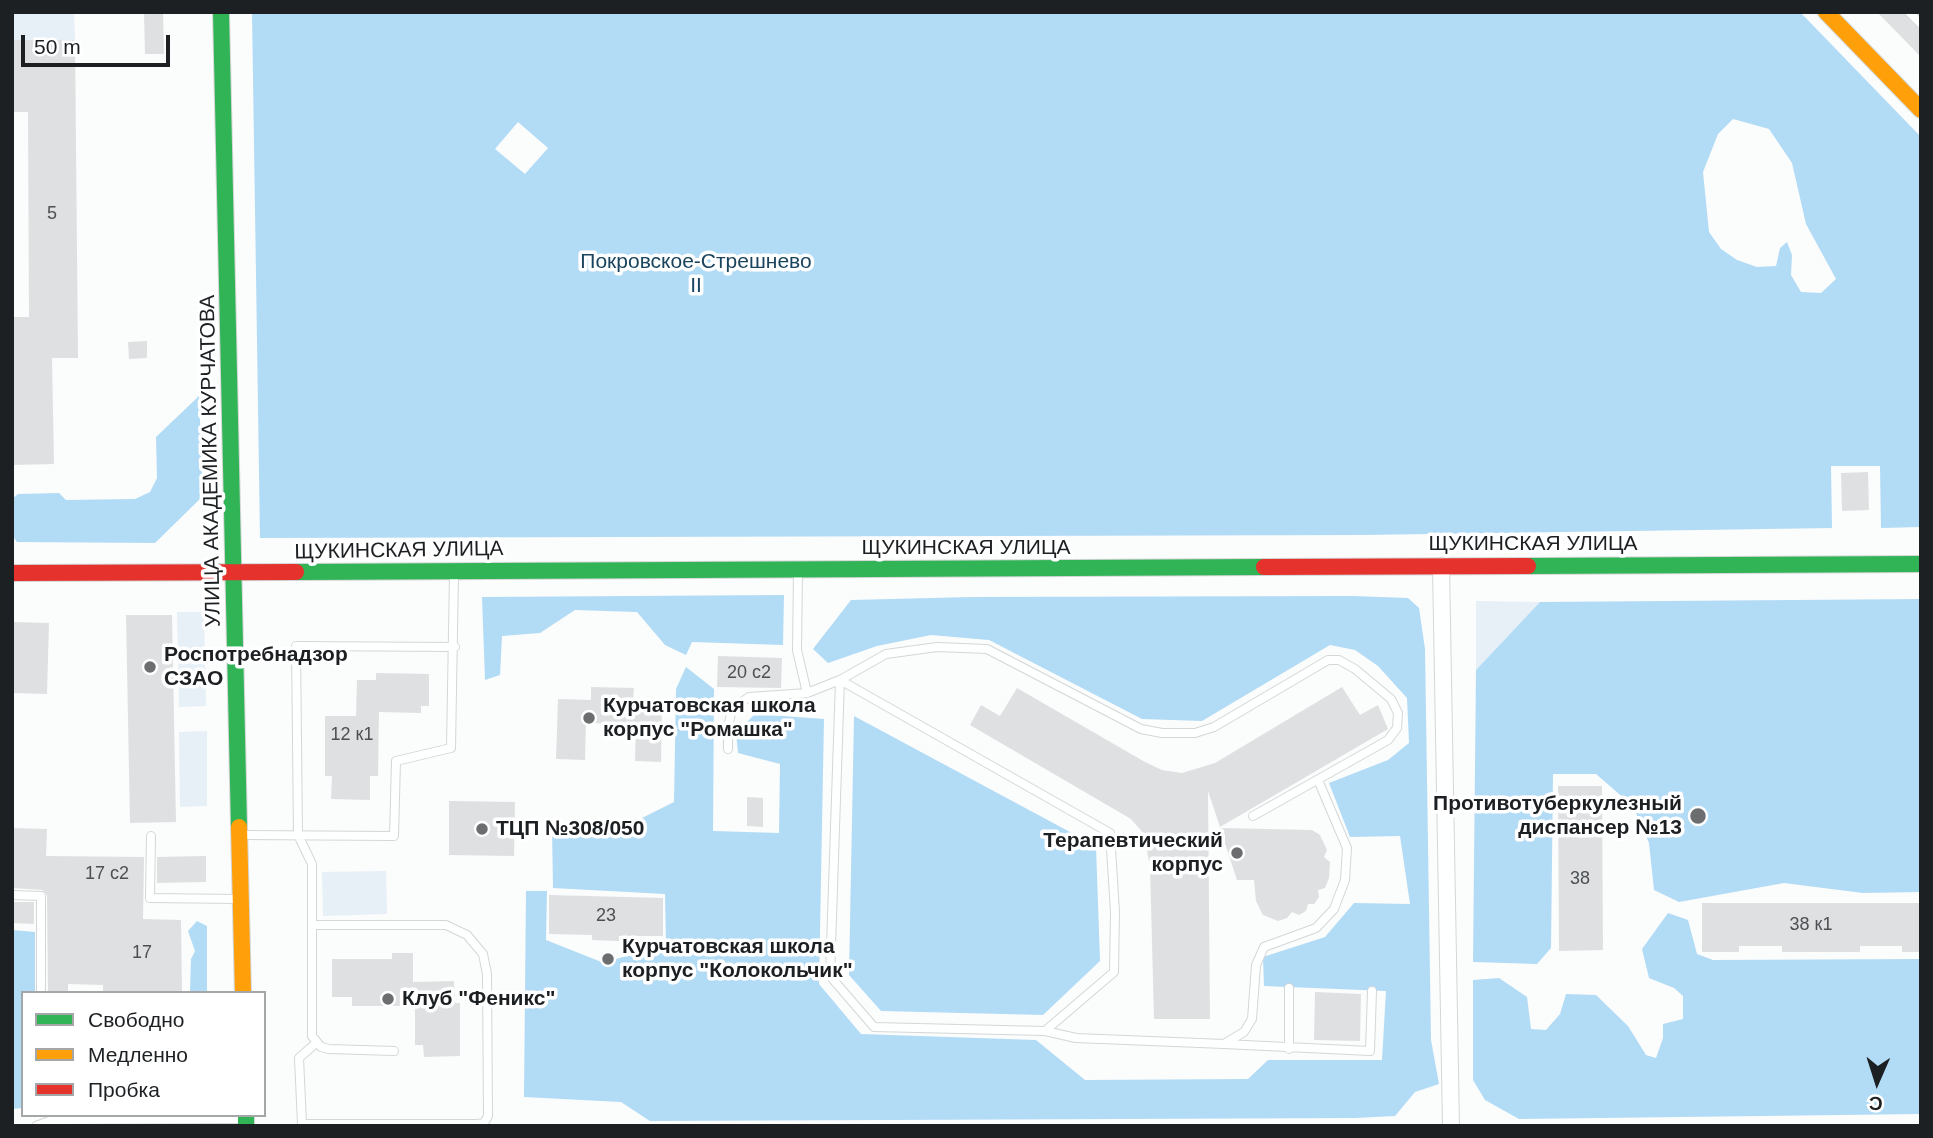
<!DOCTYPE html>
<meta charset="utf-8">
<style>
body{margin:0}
#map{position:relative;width:1933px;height:1138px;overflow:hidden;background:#fbfcfc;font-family:Helvetica,sans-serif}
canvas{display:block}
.frame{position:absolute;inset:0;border:14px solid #1d2023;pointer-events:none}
.legend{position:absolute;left:21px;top:991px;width:245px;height:126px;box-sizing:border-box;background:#fff;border:2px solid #a5a6a7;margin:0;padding:9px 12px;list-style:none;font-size:21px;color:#1d2023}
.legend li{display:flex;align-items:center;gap:14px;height:35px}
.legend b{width:35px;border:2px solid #a5a6a7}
.north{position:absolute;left:1842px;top:1047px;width:70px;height:70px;-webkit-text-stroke:5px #fff;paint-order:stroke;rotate:183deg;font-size:19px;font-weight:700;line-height:28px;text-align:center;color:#1d2023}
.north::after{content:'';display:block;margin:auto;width:24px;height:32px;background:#1d2023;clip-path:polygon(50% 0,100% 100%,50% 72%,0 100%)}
.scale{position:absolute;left:21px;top:35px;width:149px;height:32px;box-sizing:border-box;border:4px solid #1d2023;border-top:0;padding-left:9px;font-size:21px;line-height:24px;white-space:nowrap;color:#1d2023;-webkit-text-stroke:5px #fff;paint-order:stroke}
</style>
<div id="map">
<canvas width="1933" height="1138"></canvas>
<div class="frame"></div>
<ul class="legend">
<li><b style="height:9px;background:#30b455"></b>Свободно</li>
<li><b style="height:9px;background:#ff9f0a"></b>Медленно</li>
<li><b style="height:9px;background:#e5322d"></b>Пробка</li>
</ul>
<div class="north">С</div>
<div class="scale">50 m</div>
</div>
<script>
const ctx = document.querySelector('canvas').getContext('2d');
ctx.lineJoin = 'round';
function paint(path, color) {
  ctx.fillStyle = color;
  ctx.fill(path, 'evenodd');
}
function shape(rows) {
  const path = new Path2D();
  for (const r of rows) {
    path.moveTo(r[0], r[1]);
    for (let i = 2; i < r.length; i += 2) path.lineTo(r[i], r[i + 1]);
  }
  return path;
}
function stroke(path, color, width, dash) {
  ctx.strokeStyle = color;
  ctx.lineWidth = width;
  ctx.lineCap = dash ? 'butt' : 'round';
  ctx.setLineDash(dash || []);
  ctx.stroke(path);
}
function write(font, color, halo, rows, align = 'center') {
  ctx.font = font + ' Helvetica,sans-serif';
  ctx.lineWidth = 7;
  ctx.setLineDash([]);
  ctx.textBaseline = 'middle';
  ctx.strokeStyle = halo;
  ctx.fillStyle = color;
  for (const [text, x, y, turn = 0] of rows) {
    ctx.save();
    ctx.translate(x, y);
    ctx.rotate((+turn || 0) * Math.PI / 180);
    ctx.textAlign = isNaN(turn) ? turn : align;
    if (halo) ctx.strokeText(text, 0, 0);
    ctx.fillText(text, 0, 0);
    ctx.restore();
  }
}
paint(shape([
 [12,12,74,12,75,40,12,41],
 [1476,601,1540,602,1476,670],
 [177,612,204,612,206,706,179,707],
 [207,731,207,806,180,807,179,732],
 [386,871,387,914,323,916,322,872]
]), '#e7f0f7');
paint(shape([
 [252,12,1800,12,1921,137,1921,527,1881,528,1880,466,1831,466,1832,528,1363,535,260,538],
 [1733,119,1769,129,1792,163,1806,224,1836,279,1821,293,1801,292,1791,275,1792,255,1787,242,1780,248,1776,266,1757,267,1737,260,1721,249,1709,232,1703,172,1718,134],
 [518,122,548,148,525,174,495,149],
 [199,396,203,496,155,543,17,542,12,535,12,499,18,494,59,493,66,500,135,499,150,492,157,478,156,437],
 [784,595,783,645,692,642,686,655,665,645,637,612,575,610,540,633,502,636,500,675,485,680,482,597],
 [1352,596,1408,598,1419,608,1425,649,1431,1040,1439,1084,1415,1092,1395,1116,1355,1118,650,1121,621,1102,524,1097,526,891,547,891,546,940,604,963,666,943,665,894,553,888,552,829,616,831,674,802,676,689,686,667,714,689,713,831,779,833,780,764,738,753,736,733,755,714,824,719,819,984,861,1034,1036,1040,1085,1080,1248,1079,1268,1060,1382,1060,1386,991,1264,986,1263,957,1325,937,1354,903,1410,904,1400,836,1350,837,1329,783,1388,760,1409,743,1407,698,1378,666,1355,650,1330,645,1202,721,1142,719,989,640,931,635,877,646,828,663,813,649,851,600,972,597],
 [1921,599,1921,892,1863,893,1784,883,1679,902,1654,890,1649,843,1633,806,1596,774,1553,774,1551,948,1537,964,1473,962,1476,670,1540,602],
 [854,716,1096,846,1100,961,1043,1015,881,1011,849,975],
 [1668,913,1688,920,1697,954,1713,960,1921,959,1921,1114,1519,1119,1485,1100,1473,1080,1473,980,1499,978,1527,997,1531,1029,1546,1030,1560,1014,1566,994,1596,995,1628,1026,1646,1055,1656,1058,1663,1038,1663,1024,1683,1019,1683,996,1674,988,1649,978,1642,949],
 [197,921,207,926,207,993,190,993,191,959,195,951,188,931],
 [12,930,35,932,35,993,23,993,23,1108,12,1109]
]), '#b2dbf6');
paint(shape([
 [144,12,163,12,164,54,145,54],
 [1877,12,1903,12,1921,31,1921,57],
 [12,40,75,40,78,358,52,358,54,464,12,465,12,317,29,317,28,112,12,112],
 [147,341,147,358,129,359,128,342],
 [1868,472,1869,510,1842,511,1841,473],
 [126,615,172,615,176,822,130,823],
 [12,622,49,623,47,694,12,693],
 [718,656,782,658,781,688,717,687],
 [376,673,429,674,429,706,421,706,421,713,379,712,378,776,370,776,370,800,331,799,332,776,325,776,325,716,356,716,357,680,376,680],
 [591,687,634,688,633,701,662,702,661,762,635,761,636,724,586,723,585,760,556,759,558,699,591,700],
 [1342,687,1360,715,1378,705,1388,729,1220,827,1208,791,1210,1019,1154,1019,1150,867,1144,834,1131,819,970,725,981,705,1000,716,1017,688,1145,762,1162,770,1182,773,1215,763],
 [1558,786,1602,786,1603,950,1559,951],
 [747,797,763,798,763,827,747,826],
 [449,801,515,802,514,856,449,855],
 [12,828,47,829,46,856,144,857,143,919,181,920,182,993,103,993,103,985,68,984,68,993,48,993,47,895,42,890,12,888],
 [1220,828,1312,830,1320,835,1327,850,1324,857,1330,862,1329,878,1325,888,1318,890,1319,897,1314,904,1308,904,1306,911,1299,915,1292,912,1287,918,1278,921,1263,915,1256,901,1254,880,1237,880],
 [206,856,206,882,157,883,157,857],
 [549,895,663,898,663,936,619,936,619,941,592,940,592,935,549,934],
 [12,902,34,902,34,924,12,923],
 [1702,903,1921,903,1921,952,1902,952,1902,946,1860,946,1860,952,1782,952,1782,946,1739,946,1739,952,1702,952],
 [392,953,413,953,413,982,454,981,455,1003,460,1003,460,1056,424,1057,423,1045,415,1045,415,1006,352,1006,352,997,332,997,332,959,392,959],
 [1315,992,1361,994,1360,1041,1314,1040]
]), '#dee0e2');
const lane = shape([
 [1909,12,1921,24],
 [840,680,886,654,937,647,987,649,1141,729,1162,733,1195,733,1214,727,1328,660,1339,660,1355,669,1391,699,1398,713,1397,728,1388,740,1253,816],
 [807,693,840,680,830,976,874,1027,1045,1031,1114,972,1115,912,1110,833,840,680],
 [728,749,728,727,732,709,749,697,807,693,797,650,798,572],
 [243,835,394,836,396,761,451,748,454,573],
 [151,836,150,898,239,899],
 [12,895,41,896,41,993],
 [312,925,446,925,467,935,483,954,487,974,488,1116,484,1123,477,1124,302,1124,299,1058,316,1043],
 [1289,988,1289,1049],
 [1045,1031,1076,1038,1224,1044,1244,1032,1252,1019,1256,965,1264,947,1316,928,1334,909,1345,880,1347,848,1318,780],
 [1224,1044,1370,1051,1372,991],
 [394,1051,329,1049,321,1047,312,1036,312,864,298,835,296,646,455,647],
 [36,1126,52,1120,243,1119]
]);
const street = shape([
 [1441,566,1451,1126]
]);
const fast = shape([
 [221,12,239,827],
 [1528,566,1921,564],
 [296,572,1264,567],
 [246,1115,246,1126]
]);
const slow = shape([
 [1826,12,1921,110],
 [239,827,243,993]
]);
const jam = shape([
 [1264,567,1528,566],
 [12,573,296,572]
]);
stroke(lane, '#d4d6d7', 10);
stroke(street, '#d4d6d7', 18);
stroke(fast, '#d4d6d7', 18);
stroke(slow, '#d4d6d7', 18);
stroke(jam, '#d4d6d7', 18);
stroke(lane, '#feffff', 8);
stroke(street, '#feffff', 16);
stroke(fast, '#30b455', 16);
stroke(slow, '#ff9f0a', 16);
stroke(jam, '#e5322d', 16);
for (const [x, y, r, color] of [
 [150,667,7,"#6b6d6f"],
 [589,718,7,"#6b6d6f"],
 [1698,816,9,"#6b6d6f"],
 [482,829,7,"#6b6d6f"],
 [1237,853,7,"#6b6d6f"],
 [608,959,7,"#6b6d6f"],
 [388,999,7,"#6b6d6f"]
]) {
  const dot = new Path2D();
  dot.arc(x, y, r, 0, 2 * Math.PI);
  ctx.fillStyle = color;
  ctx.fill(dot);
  stroke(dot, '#fff', 2.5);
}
write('18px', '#4d5053', null, [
 ["5",52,214],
 ["20 с2",749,673],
 ["12 к1",352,735],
 ["17 с2",107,874],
 ["38",1580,879],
 ["23",606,916],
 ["38 к1",1811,925],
 ["17",142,953]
]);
write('21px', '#1b445e', '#fff', [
 ["Покровское-Стрешнево",696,262],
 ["II",696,286]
]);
write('21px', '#1d2023', '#fff', [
 ["УЛИЦА АКАДЕМИКА КУРЧАТОВА",211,461,-91],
 ["ЩУКИНСКАЯ УЛИЦА",1533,544],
 ["ЩУКИНСКАЯ УЛИЦА",966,548],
 ["ЩУКИНСКАЯ УЛИЦА",399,551,-1]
]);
write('bold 21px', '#1d2023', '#fff', [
 ["Роспотребнадзор",164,655],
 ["СЗАО",164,679],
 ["Курчатовская школа",603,706],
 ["корпус \"Ромашка\"",603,730],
 ["Противотуберкулезный",1682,804,"right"],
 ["диспансер №13",1682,828,"right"],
 ["ТЦП №308/050",496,829],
 ["Терапевтический",1223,841,"right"],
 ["корпус",1223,865,"right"],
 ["Курчатовская школа",622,947],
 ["корпус \"Колокольчик\"",622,971],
 ["Клуб \"Феникс\"",402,999]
], 'left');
</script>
